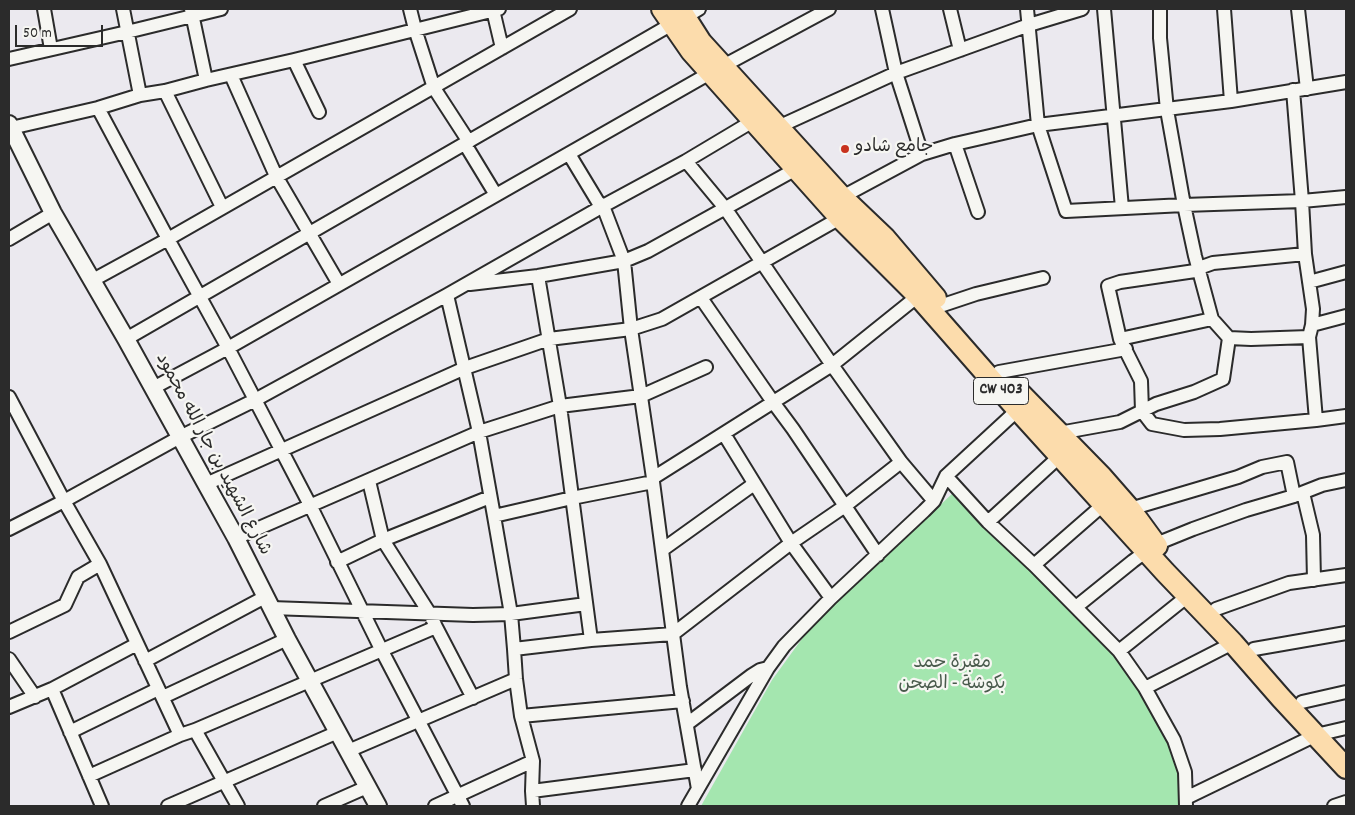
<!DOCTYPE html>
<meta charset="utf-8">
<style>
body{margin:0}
#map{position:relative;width:1355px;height:815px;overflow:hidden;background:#ebe9ef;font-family:Dekko,sans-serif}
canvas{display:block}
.frame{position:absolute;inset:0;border:10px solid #2b2b2b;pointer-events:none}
.scale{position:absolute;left:15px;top:25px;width:88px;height:22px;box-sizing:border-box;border:2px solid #2b2b2b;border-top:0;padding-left:6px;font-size:15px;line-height:18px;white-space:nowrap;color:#2b2b2b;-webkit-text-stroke:4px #f6f6f2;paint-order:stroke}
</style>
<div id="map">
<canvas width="1355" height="815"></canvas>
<div class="frame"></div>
<div class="scale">50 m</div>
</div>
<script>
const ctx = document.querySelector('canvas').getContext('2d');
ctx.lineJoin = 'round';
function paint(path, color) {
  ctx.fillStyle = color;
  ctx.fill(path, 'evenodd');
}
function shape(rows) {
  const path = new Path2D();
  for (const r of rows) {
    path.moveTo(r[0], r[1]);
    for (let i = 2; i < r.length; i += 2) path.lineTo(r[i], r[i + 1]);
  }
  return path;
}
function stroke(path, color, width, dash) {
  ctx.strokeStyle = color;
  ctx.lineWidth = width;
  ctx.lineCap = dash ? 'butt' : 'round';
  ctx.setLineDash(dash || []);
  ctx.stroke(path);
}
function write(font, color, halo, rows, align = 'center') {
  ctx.font = font + ' Dekko,"Playpen Sans Arabic",sans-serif';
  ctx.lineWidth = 4.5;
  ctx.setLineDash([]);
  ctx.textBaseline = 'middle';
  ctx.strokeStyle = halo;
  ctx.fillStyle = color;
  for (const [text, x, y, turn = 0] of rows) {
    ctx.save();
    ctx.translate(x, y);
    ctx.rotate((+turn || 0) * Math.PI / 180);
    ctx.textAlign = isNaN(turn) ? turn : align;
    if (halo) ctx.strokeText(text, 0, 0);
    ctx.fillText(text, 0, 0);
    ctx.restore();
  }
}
paint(shape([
 [954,492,1116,653,1148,702,1162,729,1180,773,1179,806,701,806,772,680,809,629]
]), '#a4e6af');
const minor = shape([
 [44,9,51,49],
 [123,9,140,95],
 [191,9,206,80],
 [410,9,415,29,434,88,469,142],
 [882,9,896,73,922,154],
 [950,9,960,50],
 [1027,9,1038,125,1066,211,1184,205,1302,201,1346,197],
 [1104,9,1122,208],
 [1224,9,1231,101],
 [1298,9,1307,89],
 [493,10,502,48],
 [686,17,699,9],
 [9,59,127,32,221,9],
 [294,60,319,112],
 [723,66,829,9],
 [231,75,276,176,339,284],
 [1293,90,1302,201,1305,254,1313,309,1312,325],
 [165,91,222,207],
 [98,108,168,239,228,348,310,505,382,651,463,806],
 [778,127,896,73,1029,25,1082,9],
 [11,128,98,108,140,95,165,91,206,80,294,60,499,9],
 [465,144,496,195],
 [955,144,978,212],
 [569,154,598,202,603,206,624,261,631,329,653,478,653,482,680,687,698,789],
 [686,161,725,208,832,365,901,462,934,501],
 [9,239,53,213],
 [1305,254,1213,263,1199,268,1195,271,1120,282,1108,286,1120,339,1141,381,1142,411,1152,424,1184,430,1220,429,1316,420,1346,416],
 [538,276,560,406,591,640],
 [93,280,168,239,570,9],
 [1309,282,1346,272],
 [470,284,538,276,624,261,648,251,796,169],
 [447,295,479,432,494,516,511,614,514,649,516,679,521,716,533,761,532,791,533,806],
 [701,298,773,402,793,429,878,555],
 [943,305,976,294,1043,278],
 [1212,319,1229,338,1251,339,1309,337,1312,325,1346,316],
 [1309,337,1316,420],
 [126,339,672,24],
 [1120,339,1212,319,1195,256,1184,205,1167,110,1160,38,1160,9],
 [999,372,1126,349],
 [153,388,228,348,710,73],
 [9,397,64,501,100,564,180,735],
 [1059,433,1120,422,1156,404,1194,392,1223,379,1229,338],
 [724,434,791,543,831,598],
 [946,476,988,522,1034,565,1119,651,1145,688,1174,740,1185,772,1186,806],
 [653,478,832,365,918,296],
 [206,484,465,368,549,339,631,329,662,319,840,218,842,197,922,154,955,144,1038,125,1231,101,1346,82],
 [1303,493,1313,535,1314,580],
 [1130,509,1238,477,1262,467,1287,462,1294,496],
 [494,516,572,498,653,482],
 [988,522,1060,456],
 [9,529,64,501,180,437,255,400,447,295,603,206,686,161,753,121],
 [236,538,479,432,560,406,641,396,706,367],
 [662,550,754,484],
 [337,562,383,540,490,497],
 [1034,565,1104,504],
 [1076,607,1133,561,1156,544,1193,529,1246,510,1294,496,1322,485,1346,480],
 [271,608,473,615,511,614,586,604],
 [1216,609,1289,583,1346,575],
 [436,627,473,698],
 [9,632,65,605,78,577,100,564],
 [514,649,591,640,673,634,791,543,845,506,901,462],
 [1254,649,1346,633],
 [1119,651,1189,595],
 [9,659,35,697],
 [145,661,265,597],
 [1145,688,1233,643],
 [52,689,102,806],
 [163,697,287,639],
 [1302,702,1346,692],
 [9,707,52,689,137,644],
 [521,716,683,701],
 [687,724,752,675,760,670,768,668],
 [195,730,238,806],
 [70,732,158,689],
 [348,751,516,679],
 [89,776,180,735,195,730,436,627,430,614,383,540,369,481],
 [532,791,695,770],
 [1186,798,1316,735,1346,728],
 [168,806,338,732],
 [324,806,367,787],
 [435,806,533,761],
 [688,806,768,668,784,646,831,598,924,511,934,501,946,476,1023,405],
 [1334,806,1346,802]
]);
const tertiary = shape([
 [9,124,53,213,126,339,206,484,236,538,287,639,378,806]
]);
const primary = shape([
 [662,9,691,51,840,218,918,296,1017,409,1165,572,1233,643,1281,698,1346,768],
 [680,9,701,42,842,197,885,238,936,298],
 [1015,388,1102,477,1130,509,1157,546]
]);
stroke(minor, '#2b2b2b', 16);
stroke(tertiary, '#2b2b2b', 20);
stroke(primary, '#2b2b2b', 24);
stroke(minor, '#f6f6f2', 12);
stroke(tertiary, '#f6f6f2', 16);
stroke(primary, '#fcdcac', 20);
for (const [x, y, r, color] of [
 [845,149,5,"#c8321e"]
]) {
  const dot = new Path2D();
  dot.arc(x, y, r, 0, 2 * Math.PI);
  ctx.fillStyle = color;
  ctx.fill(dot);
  stroke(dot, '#f6f6f2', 2);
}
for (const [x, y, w] of [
 [1001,391,55]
]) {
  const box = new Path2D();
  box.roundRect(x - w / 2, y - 13.5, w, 27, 4);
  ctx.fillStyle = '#f6f6f2';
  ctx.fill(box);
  stroke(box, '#2b2b2b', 1);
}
write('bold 16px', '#2b2b2b', null, [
 ["CW 403",1001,391]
]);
write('18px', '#2b2b2b', '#f6f6f2', [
 ["جامع شادو",855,149]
], 'left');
write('18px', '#2b2b2b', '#f6f6f2', [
 ["شارع الشهيد بن جار الله محمود",212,455,62]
]);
write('18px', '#495a4c', '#f6f6f2', [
 ["مقبرة حمد",952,665],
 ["بكوشة - الصحن",952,686]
]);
</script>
